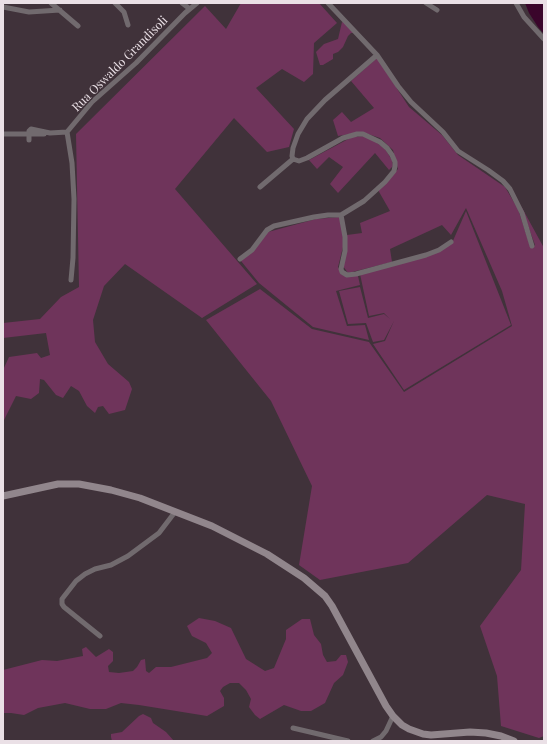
<!DOCTYPE html>
<style>
body{margin:0}
#map{position:relative;width:547px;height:744px;overflow:hidden;background:#40323a;font-family:"Playfair Display",serif}
canvas{display:block}
.frame{position:absolute;inset:0;border:4px solid #eae0e6;pointer-events:none}
</style>
<div id="map">
<canvas width="547" height="744"></canvas>
<div class="frame"></div>
</div>
<script>
const ctx = document.querySelector('canvas').getContext('2d');
ctx.lineJoin = 'round';
function paint(path, color) {
  ctx.fillStyle = color;
  ctx.fill(path, 'evenodd');
}
function shape(rows) {
  const path = new Path2D();
  for (const r of rows) {
    path.moveTo(r[0], r[1]);
    for (let i = 2; i < r.length; i += 2) path.lineTo(r[i], r[i + 1]);
  }
  return path;
}
function stroke(path, color, width, dash) {
  ctx.strokeStyle = color;
  ctx.lineWidth = width;
  ctx.lineCap = dash ? 'butt' : 'round';
  ctx.setLineDash(dash || []);
  ctx.stroke(path);
}
function write(font, color, halo, rows, align = 'center') {
  ctx.font = font + ' "Playfair Display",serif';
  ctx.lineWidth = 3;
  ctx.setLineDash([]);
  ctx.textBaseline = 'middle';
  ctx.strokeStyle = halo;
  ctx.fillStyle = color;
  for (const [text, x, y, turn = 0] of rows) {
    ctx.save();
    ctx.translate(x, y);
    ctx.rotate((+turn || 0) * Math.PI / 180);
    ctx.textAlign = isNaN(turn) ? turn : align;
    if (halo) ctx.strokeText(text, 0, 0);
    ctx.fillText(text, 0, 0);
    ctx.restore();
  }
}
paint(shape([
 [241,3,319,3,337,23,314,43,313,74,304,82,282,69,256,88,294,129,289,147,267,152,234,118,175,189,257,284,202,318,125,264,104,286,93,320,95,342,108,364,129,382,132,389,125,410,109,414,103,406,98,407,95,413,87,406,79,391,71,386,63,398,56,395,44,380,40,379,39,393,31,399,16,396,3,422,3,370,9,357,37,353,41,358,50,355,46,333,3,338,3,323,40,319,61,297,79,287,76,134,205,6,226,29],
 [342,22,345,23,354,33,351,33,348,36,343,47,338,52,333,54,333,59,323,65,320,65,316,52,324,44,338,39],
 [377,58,409,107,442,135,458,155,505,187,518,209,530,246,533,248,535,245,521,206,544,248,544,736,539,738,501,726,497,676,480,626,521,570,525,504,487,495,408,563,320,580,299,565,312,486,271,401,206,320,260,289,312,329,369,342,404,392,512,326,502,291,466,208,451,235,442,225,390,249,392,262,348,273,343,266,347,235,362,233,360,223,390,211,378,190,398,169,393,150,380,138,362,132,338,136,333,120,342,112,351,122,374,108,351,81],
 [364,136,376,142,385,149,392,160,393,166,389,170,375,153,338,193,330,184,343,167,329,157,317,169,309,160,352,137],
 [466,211,511,325,404,390,373,344,385,341,394,321,384,340,373,342,366,323,348,324,339,291,360,287,368,318,384,314,390,319,384,313,369,316,360,274,428,255,452,243],
 [340,217,343,232,343,247,338,267,342,275,358,276,360,285,336,291,347,326,365,325,369,340,313,327,259,283,241,261,268,232,316,219],
 [199,618,215,621,231,628,246,659,265,671,274,668,286,639,286,630,302,619,310,619,314,635,321,644,323,655,327,662,336,661,341,655,346,655,348,662,343,675,334,683,325,703,311,711,301,711,284,705,260,719,255,715,249,707,251,699,246,690,239,683,230,683,223,687,220,691,224,698,224,706,207,716,139,705,121,703,106,709,90,709,65,703,38,708,24,715,11,713,3,713,3,670,42,660,57,661,83,656,82,649,86,647,96,657,109,649,113,652,113,661,108,666,109,672,119,673,133,671,137,667,141,660,145,659,146,671,149,673,156,667,171,667,207,658,212,653,206,643,192,636,187,626],
 [143,714,151,718,153,723,166,732,174,741,112,741,111,737,111,734,122,732,139,716]
]), '#6f345b');
paint(shape([
 [525,3,544,3,544,34,538,27,529,13]
]), '#3a052b');
stroke(shape([
 [51,3,78,26],
 [115,3,124,12,128,25],
 [182,3,190,9],
 [328,3,377,55,398,86,411,102,443,132,458,151,488,170,503,181,510,189,522,213,532,246],
 [426,3,437,10],
 [516,3,524,17,544,39],
 [3,7,29,12,60,10],
 [67,132,72,163,74,199,73,258,71,280],
 [3,134,44,134],
 [29,140,29,131,31,129,50,133,67,132,92,102,136,63,185,13,197,3],
 [293,159,292,156,293,148,298,134,307,119,325,100,377,55],
 [260,187,293,159],
 [341,215,345,237,345,251,341,269,342,272,347,275,356,274,426,255,439,250,451,242],
 [240,259,252,250,267,230,274,226,314,217,328,215,341,215,364,201,385,182,394,171,395,166,395,162,392,155,387,148,380,142,363,134,357,134,343,138,307,158,299,161,293,159],
 [100,636,64,607,62,604,62,599,76,581,85,574,95,569,111,565,128,556,159,533,175,512],
 [293,728,348,741],
 [373,741,381,737,386,731,393,716]
]), '#716a6e', 5);
stroke(shape([
 [3,496,58,484,79,484,111,490,140,498,212,526,267,554,304,578,325,596,332,606,386,706,393,716,402,725,409,729,423,734,431,735,470,732,486,733,501,736,514,741]
]), '#91868c', 7);
write('12px', '#eae0e6', '#40323a', [
 ["Rua Oswaldo Grandisoli",120,64,-45]
]);
</script>
